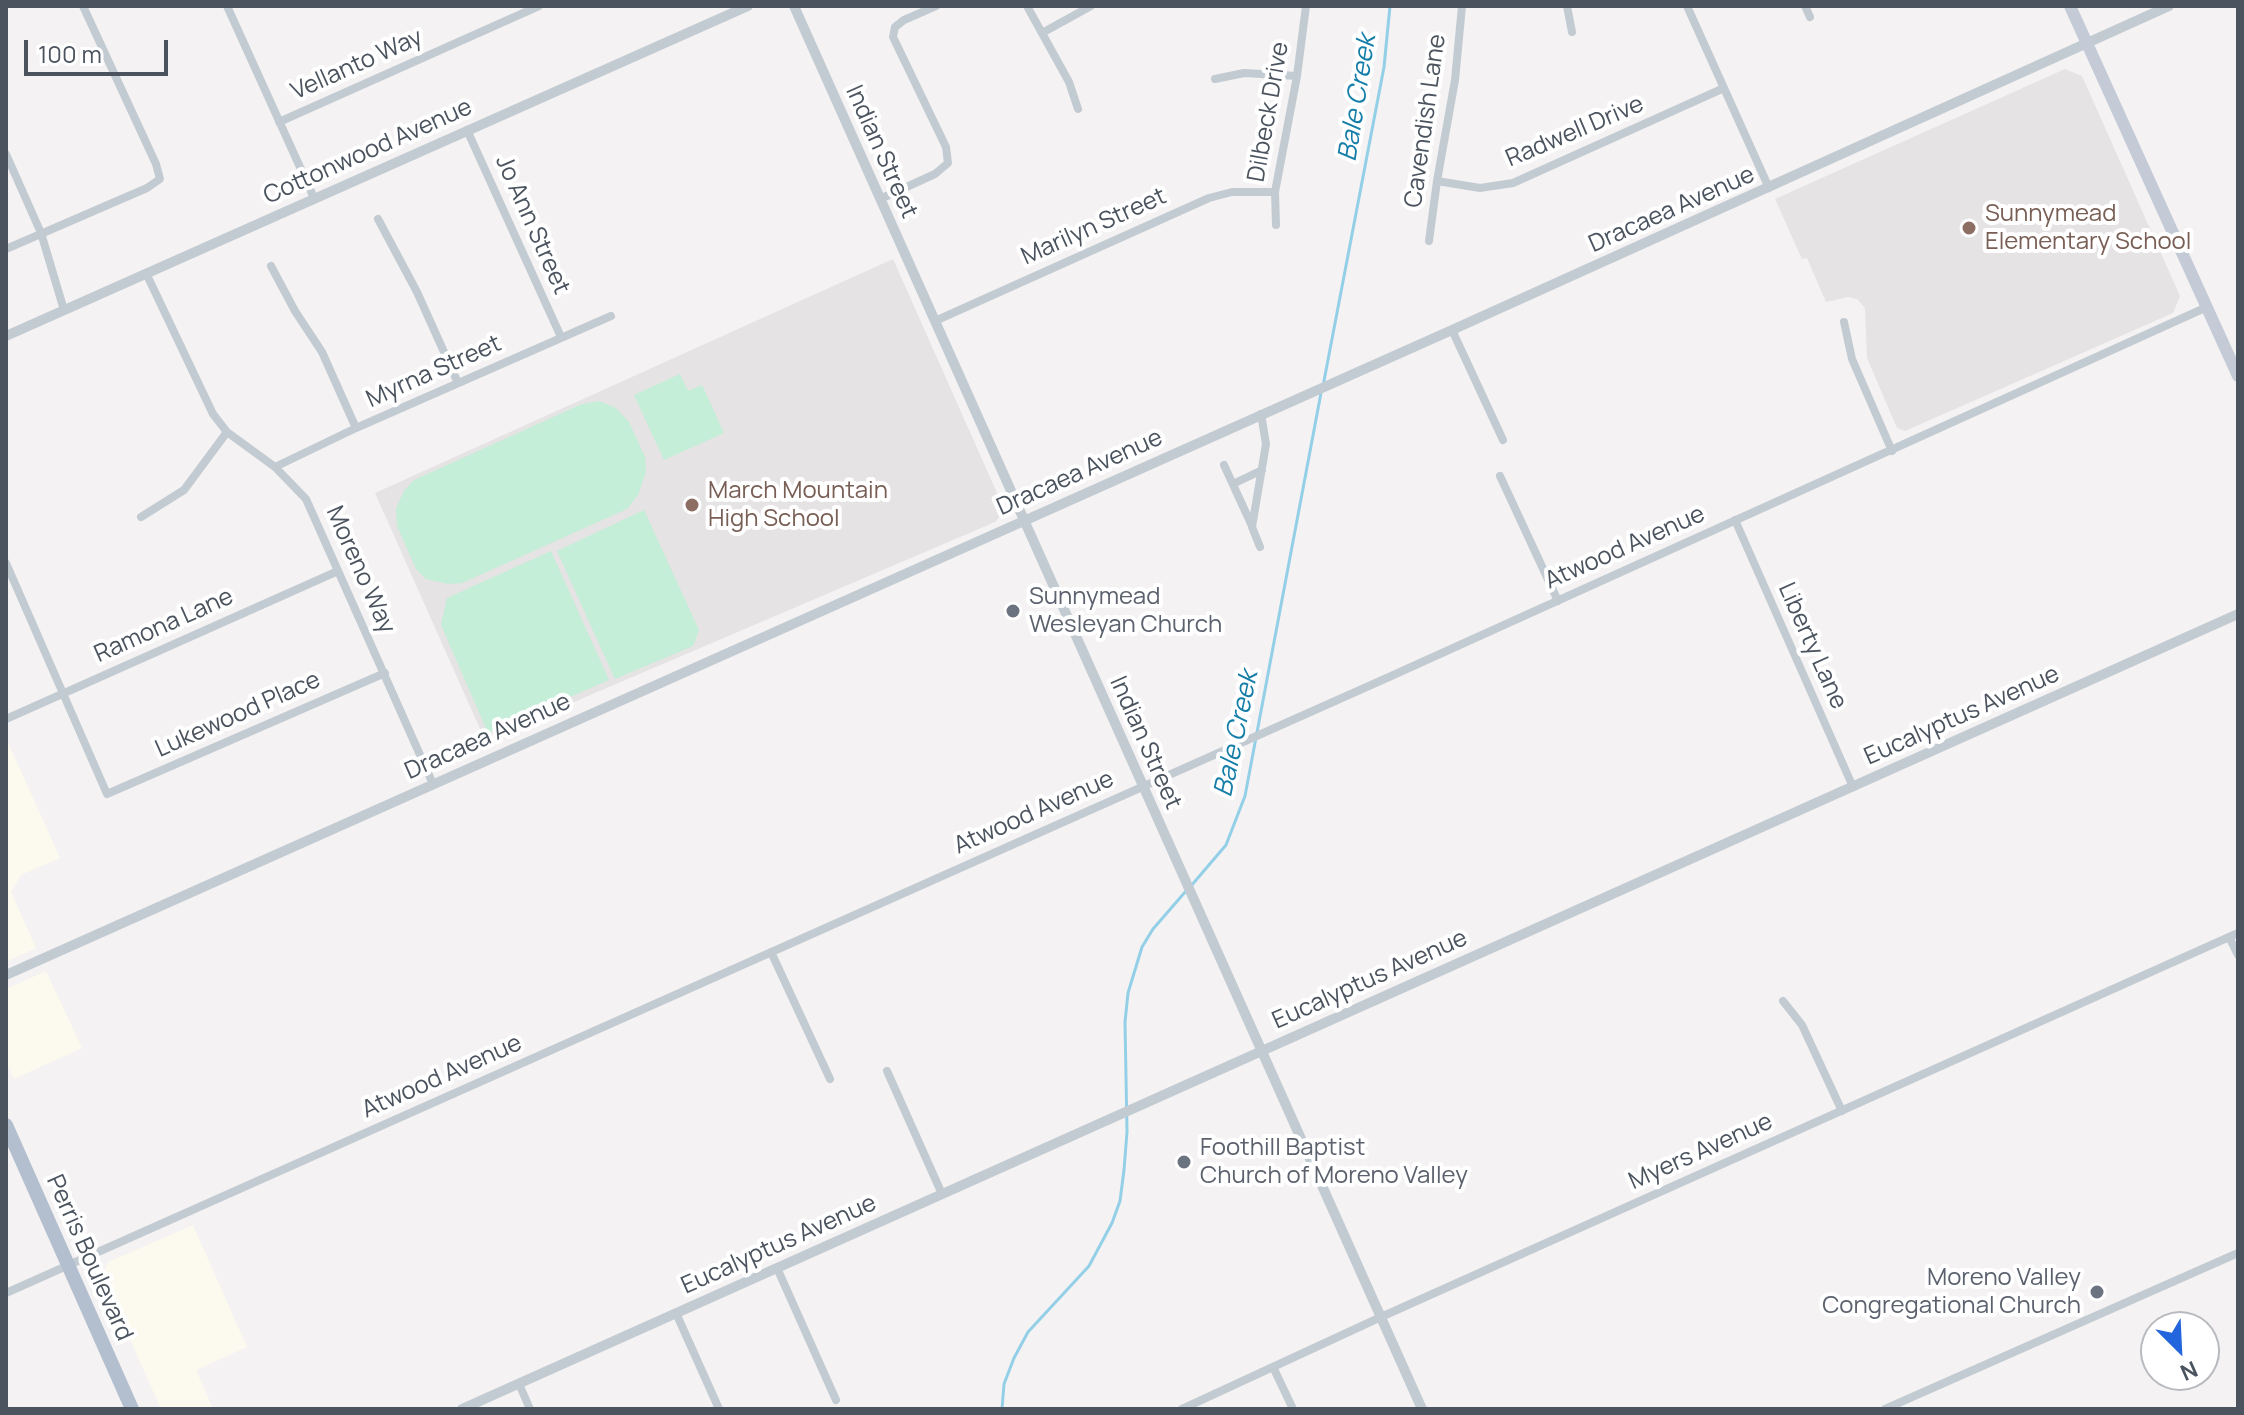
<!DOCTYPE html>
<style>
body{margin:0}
#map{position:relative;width:2244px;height:1415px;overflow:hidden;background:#f4f2f2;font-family:Manrope,sans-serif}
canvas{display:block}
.frame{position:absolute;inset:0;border:8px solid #4a535e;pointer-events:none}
.north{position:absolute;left:2140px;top:1311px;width:80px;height:80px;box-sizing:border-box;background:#fff;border:2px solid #b7babf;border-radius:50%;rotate:156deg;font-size:22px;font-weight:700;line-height:32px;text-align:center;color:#4a535e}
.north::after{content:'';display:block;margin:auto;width:28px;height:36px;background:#2365dc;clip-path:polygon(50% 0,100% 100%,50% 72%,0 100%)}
.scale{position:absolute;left:24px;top:40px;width:144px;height:36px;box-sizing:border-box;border:4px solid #4a535e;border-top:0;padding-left:10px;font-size:24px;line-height:28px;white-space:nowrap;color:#4a535e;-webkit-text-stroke:6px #fff;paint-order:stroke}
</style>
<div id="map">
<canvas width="2244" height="1415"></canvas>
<div class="frame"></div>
<div class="north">N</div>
<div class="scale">100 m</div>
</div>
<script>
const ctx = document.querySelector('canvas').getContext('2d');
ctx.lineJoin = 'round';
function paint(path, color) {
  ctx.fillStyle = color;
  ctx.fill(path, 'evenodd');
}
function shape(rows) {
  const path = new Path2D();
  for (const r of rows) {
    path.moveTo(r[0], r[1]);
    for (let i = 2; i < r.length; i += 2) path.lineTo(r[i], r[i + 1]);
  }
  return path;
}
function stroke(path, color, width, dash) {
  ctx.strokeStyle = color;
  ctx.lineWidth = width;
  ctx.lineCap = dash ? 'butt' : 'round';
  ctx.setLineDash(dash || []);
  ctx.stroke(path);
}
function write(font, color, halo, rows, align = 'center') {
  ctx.font = font + ' Manrope,sans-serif';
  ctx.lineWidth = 8;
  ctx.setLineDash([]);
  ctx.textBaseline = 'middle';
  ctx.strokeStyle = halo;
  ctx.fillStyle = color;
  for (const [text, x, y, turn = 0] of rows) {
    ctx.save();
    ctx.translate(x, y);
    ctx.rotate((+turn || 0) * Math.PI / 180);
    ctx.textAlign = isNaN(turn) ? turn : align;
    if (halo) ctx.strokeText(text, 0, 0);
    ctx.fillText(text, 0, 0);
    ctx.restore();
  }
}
paint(shape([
 [6,738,60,858,21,875,11,892,36,948,6,962],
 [46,971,82,1048,14,1079,6,1062,6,989],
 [193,1225,247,1347,196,1370,213,1409,161,1409,102,1276,108,1262]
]), '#fcf9ee');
paint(shape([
 [2065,69,2082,76,2180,296,2173,313,1905,431,1897,428,1867,358,1865,308,1857,299,1848,297,1826,302,1807,258,1802,259,1775,199],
 [893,259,1005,511,995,522,485,740,375,493]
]), '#e5e3e3');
paint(shape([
 [680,374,688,391,702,385,724,433,664,460,634,395],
 [599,401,616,408,629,422,645,457,646,472,638,495,627,509,462,583,448,584,426,579,416,569,397,526,396,509,404,491,414,480,582,404],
 [644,510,699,630,693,646,615,679,557,551],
 [551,551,609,680,488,733,441,625,447,598]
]), '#c4eed7');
stroke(shape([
 [1323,386,1384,67,1390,6],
 [1191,886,1226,845,1245,796,1321,393],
 [1002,1409,1004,1384,1014,1358,1028,1332,1089,1266,1112,1223,1120,1201,1124,1170,1127,1132,1125,1022,1128,993,1142,947,1153,929,1186,891]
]), '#93d0e8', 3);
stroke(shape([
 [227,6,314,198],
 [1027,6,1069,82,1078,109],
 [1567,6,1572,32],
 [1687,6,1769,188],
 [1805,6,1810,17],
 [1042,33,1091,6],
 [1215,79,1244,73,1297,76],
 [279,122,539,6],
 [467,130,561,337],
 [6,154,41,233,64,310],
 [1437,181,1480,188,1513,183,1724,88],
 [880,199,935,174,948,163,946,147,893,37,895,27,904,20,936,6],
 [378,219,417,292,458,383],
 [1276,225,1275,192,1297,76,1306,6],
 [1429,241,1437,181,1455,80,1462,6],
 [6,249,147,188,160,179,156,164,83,6],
 [271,266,295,311,322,352,356,428],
 [146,273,213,414,227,432,275,467,306,499,433,784],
 [935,321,1209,198,1232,192,1275,192],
 [1844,322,1852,359,1892,451],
 [1452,330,1503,440],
 [1224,465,1252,526],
 [275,467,356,428,611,316],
 [1500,476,1558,601],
 [1233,484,1262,470],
 [141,517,184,490,227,432],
 [1735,520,1853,787],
 [1260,547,1252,527,1266,444,1261,414],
 [6,563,107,794,385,673],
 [6,719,338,571],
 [2229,937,2238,955],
 [771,952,830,1079],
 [1783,1001,1802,1025,1842,1111],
 [887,1071,942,1194],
 [777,1268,836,1400],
 [6,1293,1389,677,2207,307],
 [676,1313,719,1409],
 [1274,1369,1293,1409],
 [519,1384,530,1409],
 [1182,1409,1381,1317,2238,933],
 [1885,1409,2238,1253]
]), '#c3cbd2', 8);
stroke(shape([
 [794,6,1422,1409],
 [6,336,748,6],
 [6,975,1452,330,2169,6],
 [462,1409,2238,614]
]), '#c3cbd2', 10);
stroke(shape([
 [2070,6,2238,376]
]), '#c4cbd7', 12);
stroke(shape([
 [6,1125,132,1409]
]), '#b3bfce', 14);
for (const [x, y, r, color] of [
 [1969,228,8,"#8d6e63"],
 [692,505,8,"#8d6e63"],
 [1013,611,8,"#6b7280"],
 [1184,1162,8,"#6b7280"],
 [2097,1292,8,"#6b7280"]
]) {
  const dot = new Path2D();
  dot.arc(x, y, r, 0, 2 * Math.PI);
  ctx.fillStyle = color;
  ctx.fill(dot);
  stroke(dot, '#fff', 3);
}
write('24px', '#4a535e', '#fff', [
 ["Vellanto Way",357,65,-24],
 ["Dilbeck Drive",1269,112,-80],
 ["Cavendish Lane",1426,121,-82],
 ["Radwell Drive",1575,132,-23],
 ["Cottonwood Avenue",368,152,-24],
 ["Indian Street",881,152,66],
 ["Dracaea Avenue",1672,210,-24],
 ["Jo Ann Street",532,225,66],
 ["Marilyn Street",1094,227,-24],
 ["Myrna Street",434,372,-24],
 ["Dracaea Avenue",1080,473,-24],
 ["Atwood Avenue",1625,548,-24],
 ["Moreno Way",360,570,66],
 ["Ramona Lane",164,626,-24],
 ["Liberty Lane",1812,646,66],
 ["Lukewood Place",238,715,-24],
 ["Eucalyptus Avenue",1962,716,-24],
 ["Dracaea Avenue",488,737,-24],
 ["Indian Street",1145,743,66],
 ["Atwood Avenue",1034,813,-24],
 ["Eucalyptus Avenue",1370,980,-24],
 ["Atwood Avenue",442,1077,-24],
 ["Myers Avenue",1701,1152,-24],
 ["Eucalyptus Avenue",779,1245,-24],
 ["Perris Boulevard",89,1258,66]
]);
write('24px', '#785e54', '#fff', [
 ["Sunnymead",1985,214],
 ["Elementary School",1985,242],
 ["March Mountain",708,491],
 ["High School",708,519]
], 'left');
write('24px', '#5b616d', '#fff', [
 ["Sunnymead",1029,597],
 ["Wesleyan Church",1029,625],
 ["Foothill Baptist",1200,1148],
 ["Church of Moreno Valley",1200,1176],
 ["Moreno Valley",2081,1278,"right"],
 ["Congregational Church",2081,1306,"right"]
], 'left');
write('italic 26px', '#147da8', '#fff', [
 ["Bale Creek",1358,98,-81],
 ["Bale Creek",1237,734,-78]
]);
</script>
